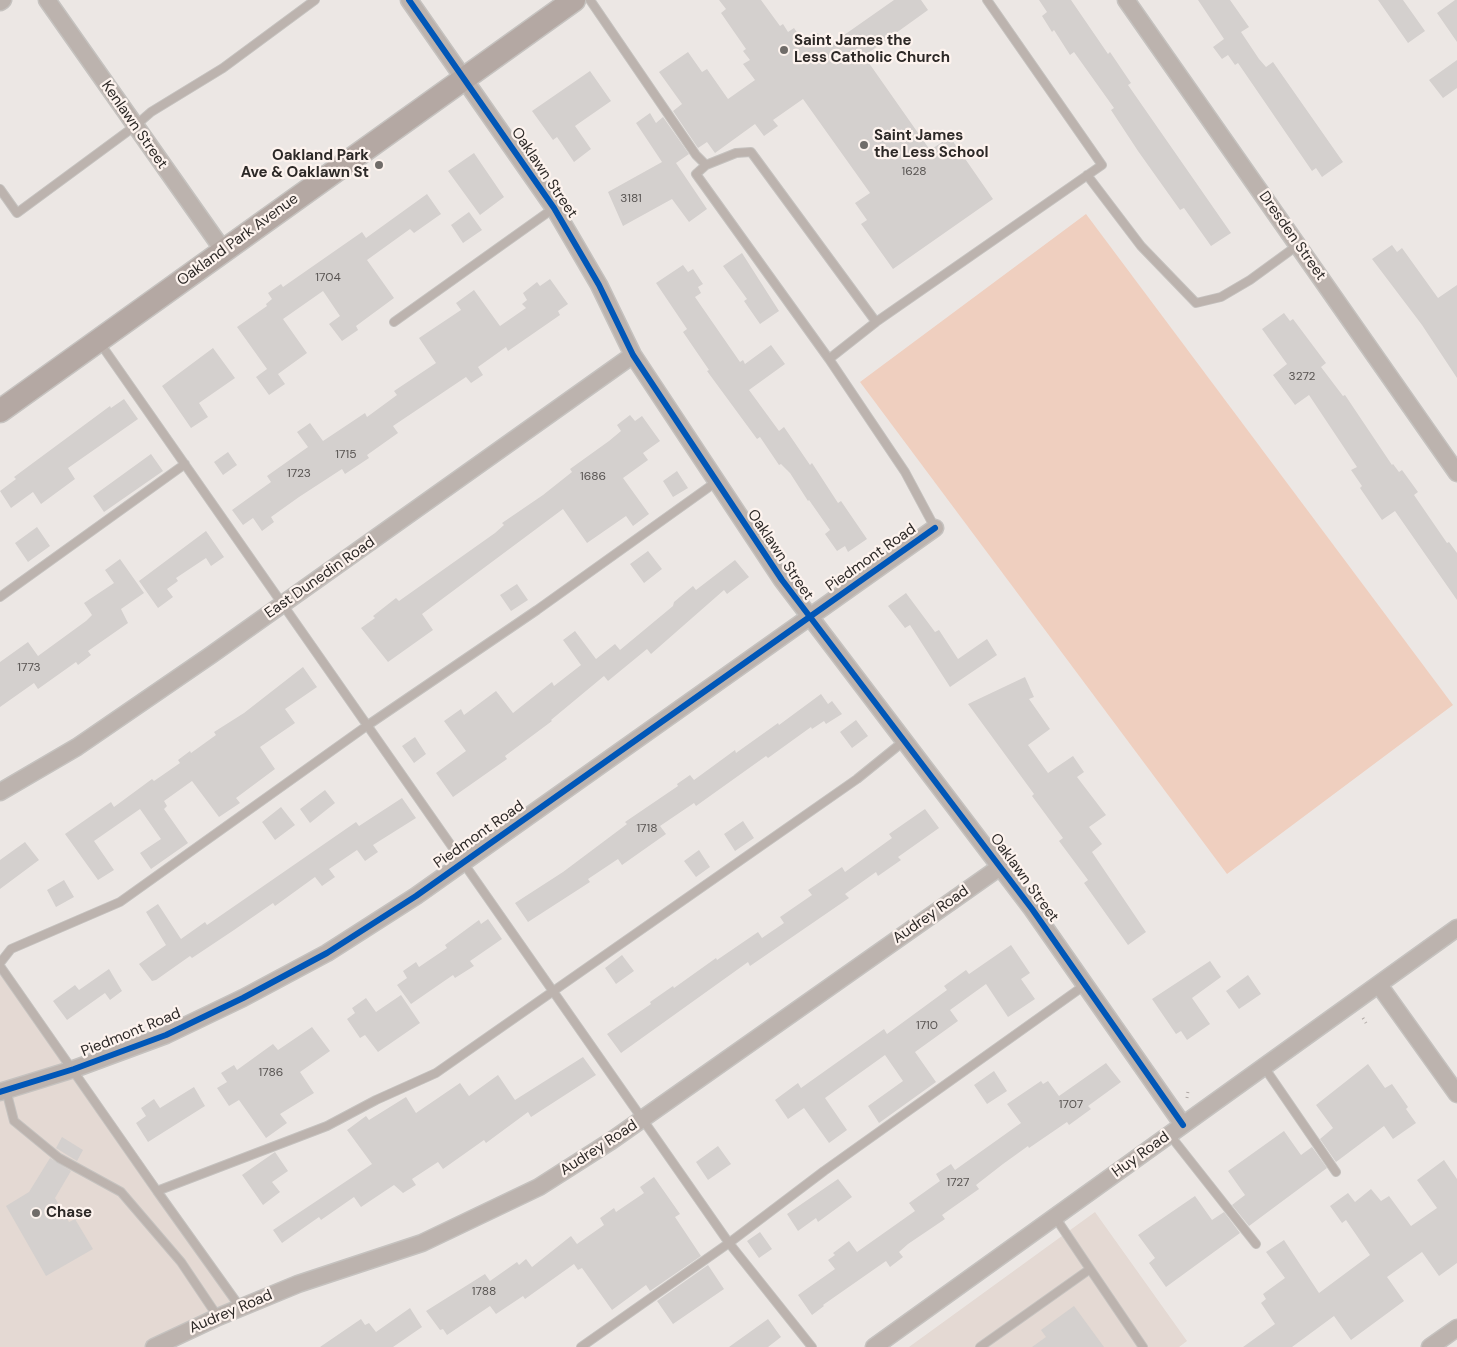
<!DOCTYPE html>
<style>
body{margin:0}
canvas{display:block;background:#ece7e4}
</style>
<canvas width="1457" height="1347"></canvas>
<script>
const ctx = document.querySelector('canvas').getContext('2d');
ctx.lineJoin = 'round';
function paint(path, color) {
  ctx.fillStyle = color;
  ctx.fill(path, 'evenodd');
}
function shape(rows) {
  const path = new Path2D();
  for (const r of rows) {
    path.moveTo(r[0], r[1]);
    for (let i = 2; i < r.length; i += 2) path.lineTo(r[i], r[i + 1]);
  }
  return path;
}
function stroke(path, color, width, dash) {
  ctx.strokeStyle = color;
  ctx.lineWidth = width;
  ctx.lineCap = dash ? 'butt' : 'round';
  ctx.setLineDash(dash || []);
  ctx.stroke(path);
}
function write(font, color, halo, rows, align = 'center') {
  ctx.font = font + ' "DM Sans",sans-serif';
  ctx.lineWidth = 4.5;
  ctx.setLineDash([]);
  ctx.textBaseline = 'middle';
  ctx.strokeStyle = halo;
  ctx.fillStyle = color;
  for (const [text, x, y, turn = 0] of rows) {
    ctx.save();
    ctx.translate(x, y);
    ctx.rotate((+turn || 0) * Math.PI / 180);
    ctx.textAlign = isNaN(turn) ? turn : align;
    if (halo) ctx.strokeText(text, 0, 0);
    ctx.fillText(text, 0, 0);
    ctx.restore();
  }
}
paint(shape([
 [0,959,244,1307,165,1347,0,1347],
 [1095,1212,1187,1341,1179,1347,909,1347]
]), '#e4d9d3');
paint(shape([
 [1086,214,1453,705,1227,874,860,382]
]), '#efcfbf');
paint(shape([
 [719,0,761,0,780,26,783,24,788,32,794,28,804,43,818,33,827,47,894,0,921,0,928,10,864,56,930,150,950,137,993,199,893,269,861,224,867,220,855,203,870,193,803,99,773,120,778,126,764,136,755,124,715,153,707,142,698,148,673,111,682,104,659,72,688,52,702,72,707,69,728,99,755,80,743,64,750,60,743,51,746,49,721,13,726,9],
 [1039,0,1071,0,1108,54,1110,52,1131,83,1128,85,1231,233,1211,246,1184,208,1180,210,1138,151,1111,110,1114,108,1074,52,1070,55,1054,30,1052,32,1042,16,1047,12],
 [1198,0,1230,0,1249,27,1241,32,1259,59,1266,67,1273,62,1343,162,1322,177,1316,168,1312,171,1238,63,1235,65,1228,55,1222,59,1213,47,1224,39],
 [1378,0,1403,0,1425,31,1408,43],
 [1455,0,1457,0,1457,42,1437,13],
 [1457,60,1457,88,1443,98,1429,80],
 [590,71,611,101,575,126,591,149,574,162,557,137,553,140,532,111],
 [650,113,656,123,663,117,689,154,676,163,707,209,689,222,672,199,623,226,608,192,662,162,636,123],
 [474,153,504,197,480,215,448,171],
 [427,194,441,214,414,233,410,229,367,260,394,298,356,326,358,330,342,341,329,324,340,316,323,291,283,319,307,353,278,374,285,384,269,395,256,377,267,369,237,327,267,306,266,304,272,299,268,293,281,284,283,287,362,232,366,238],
 [469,212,482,230,463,243,451,225],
 [1392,245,1397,252,1402,248,1438,298,1457,285,1457,378,1422,325,1372,259],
 [742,253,779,311,760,324,744,301,747,299,723,266],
 [683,265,688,272,693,269,703,284,698,287,701,293,695,297,740,362,743,360,745,364,771,345,785,364,749,390,779,431,784,427,810,465,812,463,838,503,841,501,867,539,848,552,845,546,837,551,825,534,830,530,809,500,808,501,790,473,781,464,779,465,760,437,757,439,707,371,709,370,683,332,687,329,656,283],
 [550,279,568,304,558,311,560,315,508,351,506,347,478,367,483,375,471,383,466,377,393,426,398,433,367,455,369,458,345,474,342,469,299,497,271,517,274,522,262,531,253,518,243,525,232,510,271,482,267,476,308,447,297,432,310,423,323,441,365,413,367,417,397,395,394,391,436,363,419,338,461,310,456,303,474,290,500,326,526,308,522,304,527,300,523,293,537,282,540,286],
 [1284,313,1290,321,1293,319,1326,363,1321,367,1343,396,1345,395,1392,465,1393,464,1399,472,1402,470,1418,492,1414,495,1447,543,1449,542,1457,553,1457,600,1395,511,1382,520,1360,488,1362,486,1351,470,1357,467,1309,395,1295,405,1273,375,1287,364,1262,329],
 [213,348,235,378,199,403,208,417,191,428,162,386],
 [124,399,138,419,68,468,75,479,41,504,33,492,11,508,0,491,16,479,14,477,110,406,111,408],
 [630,415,635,421,642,416,660,441,643,453,648,460,623,478,649,514,633,526,626,516,587,543,563,509,422,614,433,630,388,662,361,628,375,618,373,616,396,598,399,601,495,533,504,525,502,523,543,495,572,472,570,469,609,441,621,431,617,425],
 [228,452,237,465,223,475,214,462],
 [151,454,163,471,104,512,93,496],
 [677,471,688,488,673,497,663,481],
 [37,527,50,546,28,562,15,543],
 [206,531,224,557,211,566,206,558,176,578,178,581,167,589,173,597,158,608,139,581],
 [648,551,662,569,644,583,630,564],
 [120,559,144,593,121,609,128,623,88,651,91,655,78,665,76,662,38,689,34,683,0,707,0,662,28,642,38,656,86,621,92,615,84,603,114,583,105,570],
 [735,560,749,577,727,594,724,590,651,654,647,649,608,681,604,676,551,720,552,721,505,756,507,759,453,797,436,773,466,751,444,721,461,709,464,715,496,691,513,713,552,682,554,686,581,665,563,640,575,631,596,659,615,644,620,650,673,606,674,602,693,586,696,590],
 [517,584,528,600,511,611,500,595],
 [906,593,935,632,939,630,958,659,987,639,997,655,950,687,910,625,905,628,888,606],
 [303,667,317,687,285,709,295,723,260,747,275,769,236,798,240,803,219,817,192,781,164,801,167,806,164,809,188,843,151,869,140,853,161,839,140,809,94,841,114,870,98,880,65,834,111,802,114,807,152,779,154,781,180,763,178,760,190,751,191,753,216,735,214,732,244,713],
 [1025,677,1034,697,1029,699,1050,729,1028,745,1048,773,1073,756,1084,772,1077,777,1106,815,1089,827,1102,844,1092,852,1146,932,1128,945,1084,883,1088,880,1059,841,1063,838,1032,796,1034,794,968,704],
 [821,694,828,704,832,701,842,714,826,724,824,721,812,729,811,727,768,758,766,756,696,806,694,803,660,826,666,834,622,865,618,859,588,879,590,882,528,922,515,903,563,872,627,824,625,822,678,786,677,784,690,775,694,780,735,750,736,753,778,723,779,725],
 [856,720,868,736,852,748,840,732],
 [415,737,426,754,414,763,402,746],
 [325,790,335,803,310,823,300,809],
 [402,798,416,818,373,845,378,852,365,861,357,850,329,869,335,877,322,886,315,877,275,906,273,903,234,930,192,958,190,956,156,980,152,981,139,964,166,945,146,912,158,904,181,939,205,922,207,925,356,822,359,826],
 [281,807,295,825,275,840,262,822],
 [925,809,939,828,898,857,901,860,878,876,876,872,845,894,849,898,750,966,748,962,621,1053,607,1034,651,1004,650,1002,673,986,674,988,716,958,717,960,758,932,762,938,784,923,780,917,812,895,808,890,842,867,845,872,892,838,889,834],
 [743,821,754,838,735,851,724,834],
 [25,842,39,860,0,889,0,860],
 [699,850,710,867,696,877,684,861],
 [64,880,74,897,56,907,47,890],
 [488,919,502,939,470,961,474,966,455,978,453,975,411,1004,397,985,407,978,403,971,416,962,419,967,447,948,445,945,479,920,481,924],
 [1011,945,1030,973,1021,979,1035,999,1008,1017,986,984,950,1010,958,1021,915,1052,936,1082,879,1123,868,1106,903,1081,885,1055,825,1098,847,1130,829,1143,804,1108,788,1119,775,1100,798,1083,801,1088,884,1029,887,1034,947,990,944,986,966,970,969,974],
 [622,955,634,971,616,984,605,968],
 [1210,961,1221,977,1192,998,1210,1024,1187,1040,1181,1031,1176,1034,1152,999],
 [109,969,122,991,110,1000,105,993,67,1020,53,1001,75,985,79,990],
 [1248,975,1261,994,1239,1009,1226,991],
 [401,995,420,1023,378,1052,365,1035,360,1038,347,1019,355,1013,352,1008,366,998,376,1012],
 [312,1027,330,1051,300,1072,314,1093,280,1114,287,1123,266,1138,239,1100,229,1106,217,1088,227,1082,221,1073,234,1065,237,1070,273,1044,278,1050],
 [583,1057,596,1075,531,1117,528,1112,486,1143,484,1140,443,1169,438,1162,412,1179,416,1185,403,1193,394,1185,361,1207,354,1197,321,1220,319,1217,282,1243,273,1230,372,1164,347,1130,366,1116,369,1120,406,1097,416,1113,460,1083,469,1096,498,1075,515,1100],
 [1106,1063,1121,1082,1088,1106,1091,1109,1069,1125,1067,1122,1029,1148,1028,1146,1003,1164,976,1185,979,1189,942,1215,945,1219,908,1244,899,1252,903,1257,890,1267,886,1261,823,1305,824,1306,812,1315,798,1295,835,1269,828,1260,835,1255,833,1253,849,1241,857,1252,915,1211,909,1203,940,1181,936,1174,951,1164,955,1170,1021,1123,1007,1104,1041,1081,1043,1084,1048,1081,1059,1096],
 [1368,1064,1385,1088,1392,1084,1408,1107,1406,1109,1416,1123,1393,1139,1384,1126,1336,1162,1320,1139,1333,1128,1316,1105],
 [994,1071,1007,1091,987,1104,974,1085],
 [194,1087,205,1106,148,1142,136,1123,146,1116,141,1108,154,1099,160,1108],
 [1284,1131,1301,1155,1312,1147,1327,1168,1249,1226,1232,1205,1245,1195,1228,1171],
 [62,1137,83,1150,77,1161,56,1148],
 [718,1146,731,1164,708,1180,696,1162],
 [275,1152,288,1171,272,1182,280,1192,263,1205,242,1175],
 [50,1158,71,1171,55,1198,69,1222,75,1219,93,1249,46,1276,6,1206,29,1192],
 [1444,1160,1457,1179,1457,1263,1439,1276,1422,1252,1387,1277,1404,1301,1351,1340,1334,1316,1292,1347,1243,1347,1275,1324,1261,1303,1266,1299,1263,1294,1285,1278,1266,1252,1284,1240,1319,1293,1370,1255,1346,1220,1342,1223,1330,1206,1348,1193,1355,1202,1371,1189,1381,1201,1389,1196,1411,1226,1437,1208,1417,1180],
 [654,1177,680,1214,675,1217,701,1256,650,1291,646,1285,612,1310,582,1268,578,1270,574,1264,525,1299,523,1296,496,1314,490,1306,447,1335,443,1329,440,1330,426,1311,485,1274,490,1281,517,1262,519,1265,526,1259,532,1267,571,1236,577,1244,604,1225,600,1218,614,1208,616,1212,644,1193,640,1187],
 [838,1179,852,1197,818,1222,816,1218,798,1231,787,1214],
 [1195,1196,1212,1220,1224,1212,1240,1233,1166,1287,1149,1263,1155,1258,1138,1235],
 [760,1232,772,1249,759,1258,747,1241],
 [708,1265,724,1289,673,1324,657,1301],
 [1074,1306,1104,1347,1032,1347,1046,1337,1041,1330],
 [410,1308,422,1327,393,1347,320,1347,361,1319,365,1325,369,1323,376,1332],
 [768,1319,781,1337,768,1347,729,1347]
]), '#d4d0ce');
const service = shape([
 [590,0,696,155,706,165,736,153,751,152,876,322,1102,165,987,0],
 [706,165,696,174,829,359,905,472,935,528],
 [1087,175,1141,246,1196,303,1221,297,1250,280,1298,245],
 [0,189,17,213,135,126,151,112,223,68,315,0],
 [394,322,554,208],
 [100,343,729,1243,824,1171,1085,985],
 [829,359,876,322],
 [0,597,185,464],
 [0,963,11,949,120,902,368,725,537,610,716,482],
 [0,966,157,1191,327,1126,376,1100,436,1073,857,779,904,741],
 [1264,1067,1336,1172],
 [6,1090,14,1121,59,1158,121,1192,181,1262,218,1317],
 [1169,1134,1256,1244],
 [157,1191,240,1307],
 [1090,1269,1143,1347],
 [581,1347,729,1243,812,1347],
 [980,1347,1090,1269,1055,1217]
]);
const minor = shape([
 [47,0,223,250],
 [409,0,554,208,599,285,633,355,782,580,1032,909,1183,1125],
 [1126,0,1457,473],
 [0,2,3,0],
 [0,792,77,747,211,655,633,355],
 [1379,985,1457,1094],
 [0,1092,74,1069,166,1035,243,998,327,953,416,896,935,528],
 [154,1347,218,1317,298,1284,422,1243,539,1187,611,1141,1000,867],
 [874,1347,1457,928],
 [1430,1347,1457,1328]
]);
const secondary = shape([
 [0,411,574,0]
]);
stroke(service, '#c5c2bf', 10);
stroke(minor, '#c5c2bf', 19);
stroke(secondary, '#c5c2bf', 25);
stroke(shape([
 [1363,1018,1366,1023],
 [1187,1098,1188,1091]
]), '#afa8a4', 3, [1, 4]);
stroke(service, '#bcb3ae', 8);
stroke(minor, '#bcb3ae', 16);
stroke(secondary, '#b4a8a3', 22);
stroke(shape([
 [409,0,554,208,599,285,633,355,782,580,1032,909,1183,1125],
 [0,1092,74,1069,166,1035,243,998,327,953,416,896,935,528]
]), '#0057b8', 6);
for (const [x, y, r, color] of [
 [784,50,5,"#706c69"],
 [864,145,5,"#706c69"],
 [379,165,5,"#706c69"],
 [36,1213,5,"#706c69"]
]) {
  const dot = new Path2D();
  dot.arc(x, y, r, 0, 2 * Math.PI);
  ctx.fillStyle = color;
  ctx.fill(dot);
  stroke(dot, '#fdf3ee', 2);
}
write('12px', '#585452', null, [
 ["1628",914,172],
 ["3181",631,199],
 ["1704",328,278],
 ["3272",1302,377],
 ["1715",346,455],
 ["1723",299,474],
 ["1686",593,477],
 ["1773",29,668],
 ["1718",647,829],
 ["1710",927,1026],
 ["1786",271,1073],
 ["1707",1071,1105],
 ["1727",958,1183],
 ["1788",484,1292]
]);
write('bold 15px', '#2d2927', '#fdf3ee', [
 ["Saint James the",794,41],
 ["Less Catholic Church",794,58],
 ["Saint James",874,136],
 ["the Less School",874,153],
 ["Oakland Park",369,156,"right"],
 ["Ave & Oaklawn St",369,173,"right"],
 ["Chase",46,1213]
], 'left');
write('15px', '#2d2927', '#fdf3ee', [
 ["Kenlawn Street",134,125,55],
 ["Oaklawn Street",544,173,56],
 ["Dresden Street",1292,236,55],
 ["Oakland Park Avenue",238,240,-36],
 ["Oaklawn Street",780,555,56],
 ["Piedmont Road",871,558,-35],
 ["East Dunedin Road",320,578,-35],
 ["Piedmont Road",479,835,-35],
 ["Oaklawn Street",1024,878,54],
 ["Audrey Road",931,915,-35],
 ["Piedmont Road",131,1033,-22],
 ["Audrey Road",599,1148,-33],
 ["Huy Road",1141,1155,-36],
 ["Audrey Road",231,1312,-23]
]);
</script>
